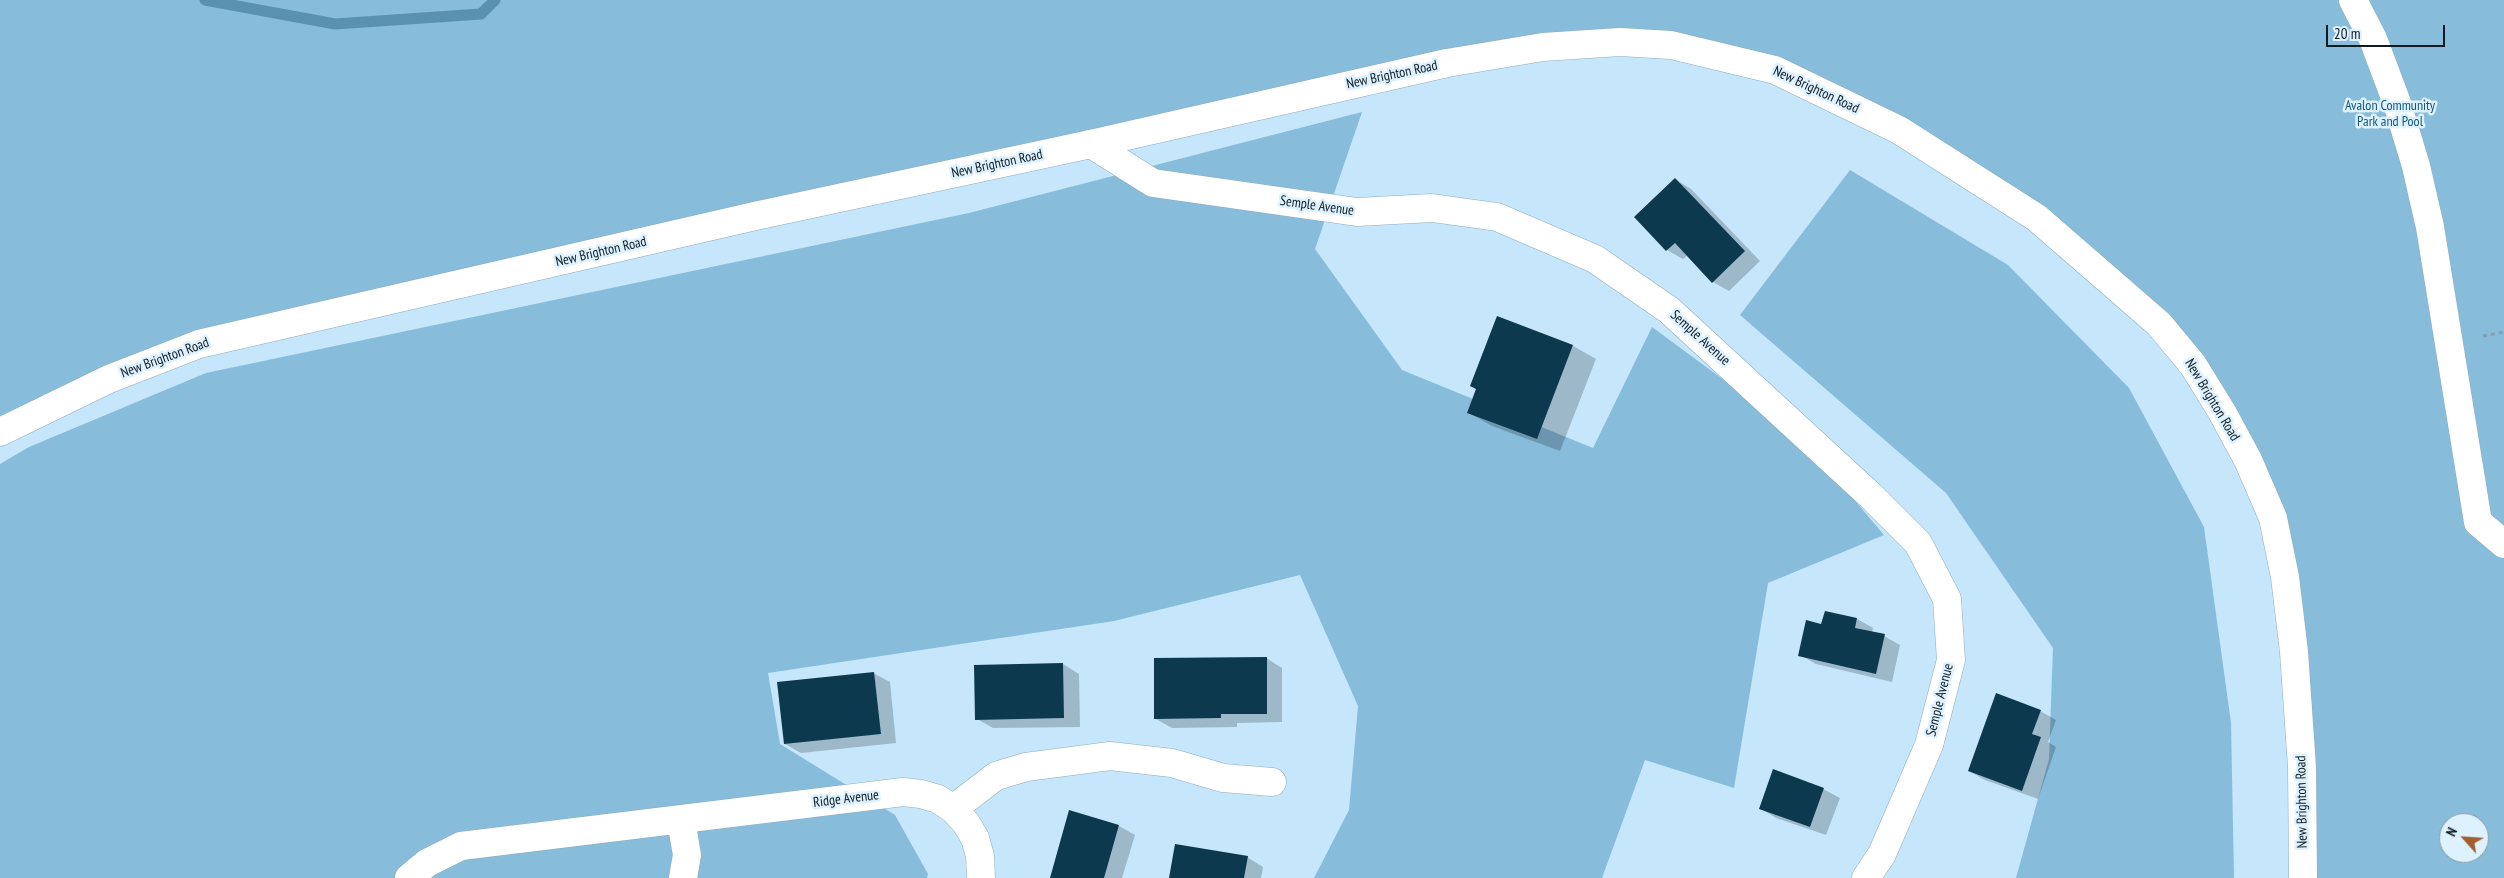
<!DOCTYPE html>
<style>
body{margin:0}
#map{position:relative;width:2504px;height:878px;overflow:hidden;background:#c5e6fb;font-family:"PT Sans Narrow",sans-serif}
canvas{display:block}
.north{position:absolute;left:2439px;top:813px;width:50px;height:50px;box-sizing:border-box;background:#ddf1fe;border:1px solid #8b9ba6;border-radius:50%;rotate:296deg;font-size:14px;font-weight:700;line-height:20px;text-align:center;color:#0f1b22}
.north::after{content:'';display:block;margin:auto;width:18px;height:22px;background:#a25f2d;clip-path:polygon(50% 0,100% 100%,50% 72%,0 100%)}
.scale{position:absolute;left:2326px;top:25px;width:119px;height:22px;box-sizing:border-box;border:2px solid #0f1b22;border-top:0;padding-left:6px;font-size:15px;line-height:18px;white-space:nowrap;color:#0f1b22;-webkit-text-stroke:4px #ddf1fe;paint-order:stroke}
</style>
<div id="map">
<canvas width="2504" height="878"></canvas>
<div class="north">N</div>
<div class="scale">20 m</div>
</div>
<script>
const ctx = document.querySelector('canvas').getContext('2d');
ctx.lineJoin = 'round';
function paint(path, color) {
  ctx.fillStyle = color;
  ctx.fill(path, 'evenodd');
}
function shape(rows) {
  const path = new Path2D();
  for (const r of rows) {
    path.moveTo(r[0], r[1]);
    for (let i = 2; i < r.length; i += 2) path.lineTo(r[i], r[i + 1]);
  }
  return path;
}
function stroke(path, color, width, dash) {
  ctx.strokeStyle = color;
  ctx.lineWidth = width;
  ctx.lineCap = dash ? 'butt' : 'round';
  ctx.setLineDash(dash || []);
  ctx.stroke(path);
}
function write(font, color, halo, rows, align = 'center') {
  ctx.font = font + ' "PT Sans Narrow",sans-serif';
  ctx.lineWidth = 5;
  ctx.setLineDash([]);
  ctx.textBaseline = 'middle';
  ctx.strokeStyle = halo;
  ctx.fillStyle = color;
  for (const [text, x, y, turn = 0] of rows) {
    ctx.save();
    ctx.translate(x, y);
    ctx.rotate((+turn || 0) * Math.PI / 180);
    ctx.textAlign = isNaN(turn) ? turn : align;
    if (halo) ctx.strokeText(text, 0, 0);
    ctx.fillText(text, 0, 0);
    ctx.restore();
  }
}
paint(shape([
 [0,0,2504,0,2504,878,2303,878,2285,577,2193,365,1969,173,1724,57,1543,47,199,344,0,432],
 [2449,823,2479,823,2479,853,2449,853],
 [1362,112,1315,249,1402,370,1593,448,1652,327,1770,414,1852,497,1884,535,1768,583,1734,788,1645,760,1602,878,1314,878,1349,810,1358,706,1300,575,1114,621,768,673,780,744,895,815,928,874,927,878,0,878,0,464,29,447,206,373,969,213],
 [1850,170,2008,265,2129,388,2204,527,2231,723,2234,878,2016,878,2049,759,2053,648,1946,493,1740,315]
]), '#87bcdb');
paint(shape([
 [1675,179,1691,189,1760,261,1729,291,1713,282,1688,255,1683,259,1667,250],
 [1573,346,1596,359,1560,451,1492,426,1469,413],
 [1857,619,1873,628,1872,633,1884,636,1900,645,1892,682,1816,664,1800,655,1822,625],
 [1266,658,1282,668,1282,722,1237,723,1237,727,1172,728,1156,719],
 [1063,664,1079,674,1080,727,993,728,977,719,975,666],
 [873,673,890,682,896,743,801,753,785,744],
 [2040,711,2056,720,2048,742,2056,747,2038,799,1985,780,1969,771],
 [1823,789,1840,798,1826,835,1776,818,1760,808],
 [1119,826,1135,835,1122,878,1051,878],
 [1247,857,1263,867,1261,878,1170,878]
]), '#0003');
stroke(shape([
 [205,0,335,24,481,14,495,0]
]), '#5a91b1', 11);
paint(shape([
 [1675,178,1745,251,1712,283,1675,243,1666,251,1634,217],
 [1497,316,1573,345,1537,439,1467,413,1476,389,1470,386],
 [1825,611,1857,618,1855,628,1885,634,1876,674,1798,656,1806,620,1821,624],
 [1267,657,1267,714,1221,714,1221,718,1154,719,1154,658],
 [1063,663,1064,718,975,720,974,665],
 [874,672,881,734,784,744,777,682],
 [1996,693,2041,710,2032,734,2041,737,2022,791,1968,771],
 [1773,769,1824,788,1810,827,1759,809],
 [1069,810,1119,825,1104,878,1050,878],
 [1175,844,1248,856,1244,878,1169,878]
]), '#0d394f');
const minor = shape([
 [2353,0,2373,39,2397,103,2416,166,2430,227,2478,522,2504,544],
 [1091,144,1153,183,1357,212,1432,208,1497,217,1595,259,1669,310,1871,496,1918,543,1947,599,1951,660,1929,745,1882,854,1866,878],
 [953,809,966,823,975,838,980,856,981,878],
 [681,820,687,855,683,878],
 [409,878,427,863,461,846,903,792,921,794,938,799,953,809,996,776,1026,767,1110,756,1172,763,1223,778,1272,782]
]);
const tertiary = shape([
 [0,432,109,379,199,344,755,216,1091,144,1447,63,1543,47,1620,42,1671,45,1775,70,1899,130,2037,218,2159,324,2193,365,2222,412,2248,460,2273,518,2285,577,2294,652,2302,767,2303,878]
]);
stroke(minor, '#8dadc0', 29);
stroke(tertiary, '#8dadc0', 29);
stroke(shape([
 [2483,336,2504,332]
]), '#869faf', 3, [4, 4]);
stroke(minor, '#fff', 28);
stroke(tertiary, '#fff', 28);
write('14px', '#0f1b22', '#ddf1fe', [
 ["New Brighton Road",1392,75,-12],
 ["New Brighton Road",1816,90,25],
 ["New Brighton Road",997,164,-12],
 ["Semple Avenue",1317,206,8],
 ["New Brighton Road",601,252,-13],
 ["Semple Avenue",1700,338,42],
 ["New Brighton Road",165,358,-20],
 ["New Brighton Road",2212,400,59],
 ["Semple Avenue",1940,700,-76],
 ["Ridge Avenue",846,799,-7],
 ["New Brighton Road",2302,802,-91]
]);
write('14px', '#115778', '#ddf1fe', [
 ["Avalon Community",2390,106],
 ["Park and Pool",2390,122]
]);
</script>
